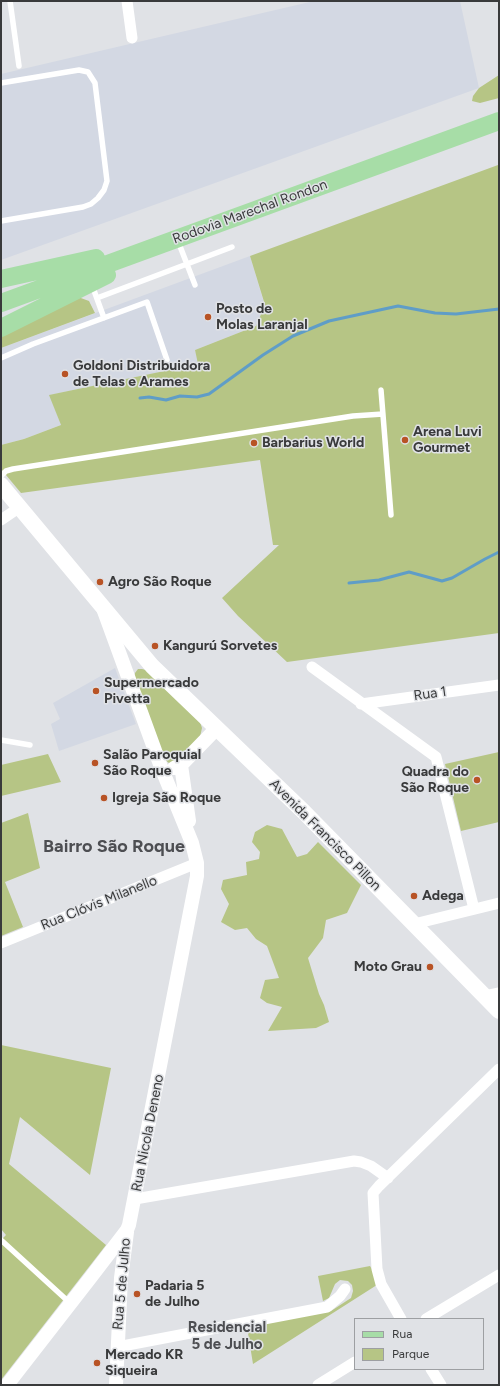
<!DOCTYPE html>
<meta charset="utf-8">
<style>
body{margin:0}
#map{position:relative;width:500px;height:1386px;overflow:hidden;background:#e0e2e6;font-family:Figtree,sans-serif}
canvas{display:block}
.frame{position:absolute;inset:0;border:2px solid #393a3b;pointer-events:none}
.legend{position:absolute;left:354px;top:1318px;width:130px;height:52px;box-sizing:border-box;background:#e0e2e6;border:1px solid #9d9fa2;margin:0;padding:5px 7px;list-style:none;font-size:12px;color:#393a3b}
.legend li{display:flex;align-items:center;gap:8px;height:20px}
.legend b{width:20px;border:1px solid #9d9fa2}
</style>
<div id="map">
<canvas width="500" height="1386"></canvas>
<div class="frame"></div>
<ul class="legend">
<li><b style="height:5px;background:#a7dda7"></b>Rua</li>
<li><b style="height:11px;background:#b6c585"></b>Parque</li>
</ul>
</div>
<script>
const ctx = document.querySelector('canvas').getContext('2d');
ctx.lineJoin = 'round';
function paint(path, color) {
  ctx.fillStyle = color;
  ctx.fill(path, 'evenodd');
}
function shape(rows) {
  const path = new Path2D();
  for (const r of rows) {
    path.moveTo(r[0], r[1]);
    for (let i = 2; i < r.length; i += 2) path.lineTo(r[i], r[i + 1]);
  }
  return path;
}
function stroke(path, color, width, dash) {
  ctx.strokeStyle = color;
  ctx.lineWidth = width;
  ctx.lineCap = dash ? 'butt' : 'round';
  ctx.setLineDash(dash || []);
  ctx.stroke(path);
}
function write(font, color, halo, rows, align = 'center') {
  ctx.font = font + ' Figtree,sans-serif';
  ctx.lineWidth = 3;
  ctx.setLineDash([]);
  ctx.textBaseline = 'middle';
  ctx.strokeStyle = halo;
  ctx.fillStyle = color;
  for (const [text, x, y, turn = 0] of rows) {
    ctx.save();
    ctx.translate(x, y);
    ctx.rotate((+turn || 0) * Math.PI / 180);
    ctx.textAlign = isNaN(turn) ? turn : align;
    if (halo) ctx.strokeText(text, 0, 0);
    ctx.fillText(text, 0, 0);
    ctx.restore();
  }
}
paint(shape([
 [314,1,460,1,479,88,1,260,1,74],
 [250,256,265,306,256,326,195,350,199,364,50,395,61,425,24,439,1,445,1,348],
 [115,668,136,724,59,751,51,724,60,719,53,703]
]), '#d3d8e3');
paint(shape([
 [499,75,499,98,480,103,472,101,473,96,479,88],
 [498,165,499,633,287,662,238,616,222,598,279,545,273,545,260,460,21,493,1,469,1,445,24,439,61,425,49,395,198,364,195,350,256,326,265,305,250,256],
 [78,297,89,301,95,313,1,348,1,333],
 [138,669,142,669,146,670,200,722,202,728,200,737,176,761,173,763,169,763,165,760,134,677,135,673],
 [499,752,499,822,461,831,445,764],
 [48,754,61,782,1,796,1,765],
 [28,813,40,868,5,882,23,927,1,936,1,823],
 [267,825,282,829,297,857,307,854,318,842,361,885,347,913,326,920,323,938,308,958,319,994,324,1005,329,1022,316,1028,268,1031,282,1007,267,1003,260,998,265,980,279,978,267,946,256,939,247,928,235,930,221,922,229,904,221,889,223,880,247,875,246,862,259,859,260,852,252,842,255,832],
 [1,1045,111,1068,90,1175,20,1117,9,1164,106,1245,1,1380,1,1240,6,1235,1,1229],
 [370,1266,380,1283,253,1364,247,1327,331,1311,351,1298,353,1291,352,1285,348,1281,340,1280,335,1284,329,1298,323,1301,318,1276]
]), '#b6c585');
stroke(shape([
 [140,398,149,397,166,400,180,396,197,397,209,394,263,355,293,336,329,321,398,306,435,313,456,314,499,309],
 [349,583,379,580,409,572,442,581,452,578,485,559,499,552]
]), '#5f9dc7', 3);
stroke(shape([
 [10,1,19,66],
 [1,83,79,70,88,72,95,83,107,181,104,190,98,198,91,204,83,207,1,221],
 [178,241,195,285],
 [92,285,104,318],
 [97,298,232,247],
 [1,358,33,344,147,302,167,360],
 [381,390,391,515],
 [1,476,6,471,13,469,353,416,383,414],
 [1,740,30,745],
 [1,1240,70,1303]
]), '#fff', 5.5);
stroke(shape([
 [127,1,132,38],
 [1,520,20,507],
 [312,667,436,757,474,909],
 [361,704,499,685],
 [414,924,499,903],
 [1,943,197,863],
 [485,996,499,993],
 [135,1199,354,1161,361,1162,371,1166,388,1178],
 [401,1319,381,1284,377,1269,373,1193,379,1186,499,1069],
 [426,1319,499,1275],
 [117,1347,327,1307,340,1296,345,1289],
 [431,1369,441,1385],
 [318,1385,355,1362]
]), '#fff', 11);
stroke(shape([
 [181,765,189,821],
 [174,768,181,765,216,729],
 [7,1385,91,1277,127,1230,129,1225,197,876,197,863,192,843,161,767,104,611],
 [116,1385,121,1278,127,1232]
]), '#fff', 14);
stroke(shape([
 [1,485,152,666,304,812,499,1011]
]), '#fff', 16);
stroke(shape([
 [1,279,96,258],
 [1,303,499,121],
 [1,328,107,275]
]), '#a7dda7', 18);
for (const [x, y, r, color] of [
 [208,317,4,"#b85325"],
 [65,374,4,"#b85325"],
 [405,440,4,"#b85325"],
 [254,443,4,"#b85325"],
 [100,582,4,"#b85325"],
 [155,646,4,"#b85325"],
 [96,691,4,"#b85325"],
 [95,763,4,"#b85325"],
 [477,780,4,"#b85325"],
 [104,798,4,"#b85325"],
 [414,896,4,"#b85325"],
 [430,967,4,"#b85325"],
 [137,1294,4,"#b85325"],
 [97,1363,4,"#b85325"]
]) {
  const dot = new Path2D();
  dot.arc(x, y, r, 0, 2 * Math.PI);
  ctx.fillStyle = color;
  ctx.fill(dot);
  stroke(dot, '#e0e2e6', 1.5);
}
write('14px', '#393a3b', '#e0e2e6', [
 ["Rodovia Marechal Rondon",250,212,-20],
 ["Rua 1",430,694,-8],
 ["Avenida Francisco Pillon",325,835,45],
 ["Rua Clóvis Milanello",99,903,-22],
 ["Rua Nicola Deneno",148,1133,-79],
 ["Rua 5 de Julho",122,1284,-85]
]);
write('bold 14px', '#393a3b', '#e0e2e6', [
 ["Posto de",216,309],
 ["Molas Laranjal",216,325],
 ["Goldoni Distribuidora",73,366],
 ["de Telas e Arames",73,382],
 ["Arena Luvi",413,432],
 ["Gourmet",413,448],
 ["Barbarius World",262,443],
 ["Agro São Roque",108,582],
 ["Kangurú Sorvetes",163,646],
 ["Supermercado",104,683],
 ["Pivetta",104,699],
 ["Salão Paroquial",103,755],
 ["São Roque",103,771],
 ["Quadra do",469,772,"right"],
 ["São Roque",469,788,"right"],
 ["Igreja São Roque",112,798],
 ["Adega",422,896],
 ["Moto Grau",422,967,"right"],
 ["Padaria 5",145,1286],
 ["de Julho",145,1302],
 ["Mercado KR",105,1355],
 ["Siqueira",105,1371]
], 'left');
write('bold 15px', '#4d4e52', '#e0e2e6', [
 ["Residencial",227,1328],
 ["5 de Julho",227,1345]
]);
write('bold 18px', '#4d4e52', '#e0e2e6', [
 ["Bairro São Roque",114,847]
]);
</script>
